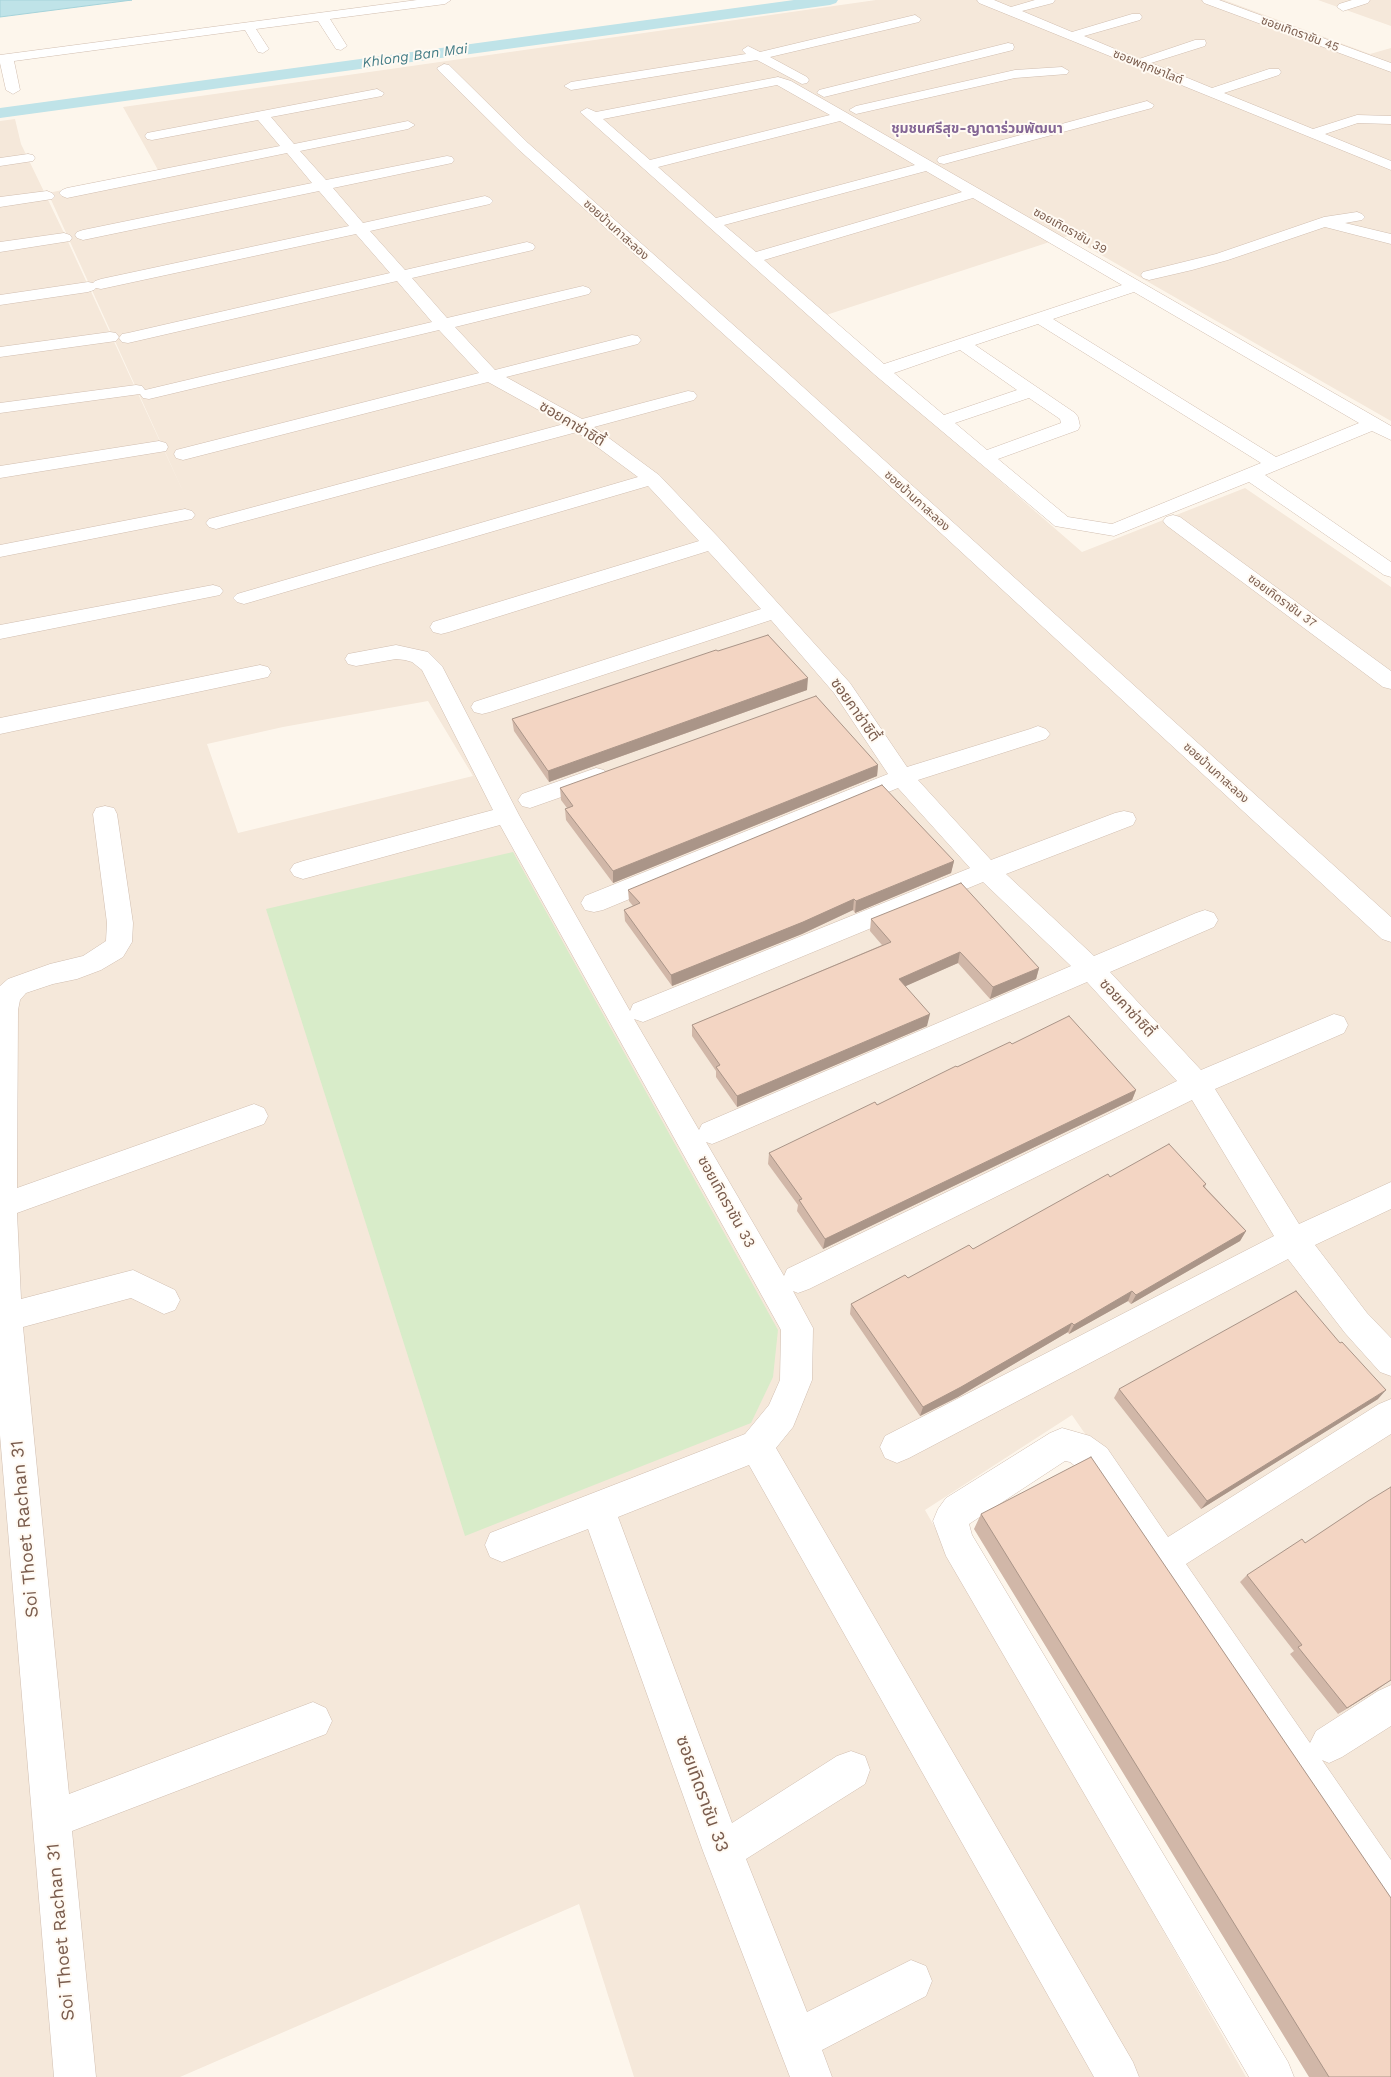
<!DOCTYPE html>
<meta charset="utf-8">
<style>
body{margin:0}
canvas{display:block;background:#fdf6ec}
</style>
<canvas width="1391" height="2077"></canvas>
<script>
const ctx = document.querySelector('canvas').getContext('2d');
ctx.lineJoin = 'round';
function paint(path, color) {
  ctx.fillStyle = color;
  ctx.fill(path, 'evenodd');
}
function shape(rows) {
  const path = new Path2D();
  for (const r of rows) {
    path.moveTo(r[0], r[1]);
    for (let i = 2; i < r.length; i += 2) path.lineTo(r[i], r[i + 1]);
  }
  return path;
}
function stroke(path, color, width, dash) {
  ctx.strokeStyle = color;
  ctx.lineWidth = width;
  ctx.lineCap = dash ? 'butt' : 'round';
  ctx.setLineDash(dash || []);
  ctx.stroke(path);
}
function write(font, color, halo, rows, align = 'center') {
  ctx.font = font + ' "Work Sans","Noto Sans Thai",sans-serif';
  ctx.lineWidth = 4;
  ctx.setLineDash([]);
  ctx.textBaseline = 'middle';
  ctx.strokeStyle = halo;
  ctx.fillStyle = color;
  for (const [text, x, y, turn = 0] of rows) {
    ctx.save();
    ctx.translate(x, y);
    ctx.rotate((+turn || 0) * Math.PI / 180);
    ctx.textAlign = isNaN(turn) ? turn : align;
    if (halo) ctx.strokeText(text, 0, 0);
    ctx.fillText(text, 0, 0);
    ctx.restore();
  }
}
paint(shape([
 [876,0,1224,0,1370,54,1391,48,1391,421,1068,236,814,319,1082,552,1245,488,1391,587,1391,1875,1072,1415,925,1510,1246,2077,634,2077,579,1904,180,2077,0,2077,0,121,15,119,21,144,64,233,186,498,48,193,158,170,123,107],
 [428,701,473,776,238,833,207,744,283,727],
 [1318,0,1391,0,1391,26]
]), '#f5e8da');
paint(shape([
 [513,852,778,1330,773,1377,751,1423,465,1536,266,909]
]), '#d8ecc9');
const water = shape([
 [0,0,132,0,0,17,0,0]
]);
paint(water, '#bfe3e8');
stroke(water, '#a5d3da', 1);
paint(shape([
 [794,0,838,0,836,3,830,5,0,118,0,108,794,0]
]), '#bfe3e8');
const minor = shape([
 [417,0,451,0,445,4,330,19,347,46,341,50,336,49,318,21,256,29,269,49,263,53,258,52,245,30,14,61,20,90,13,94,6,90,0,63,0,55,417,0],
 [977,0,994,0,1011,7,1035,0,1055,0,1053,3,1022,11,1072,32,1132,14,1140,14,1142,17,1140,20,1084,36,1139,59,1195,40,1205,40,1206,43,1205,46,1151,63,1212,88,1269,69,1279,69,1281,72,1279,75,1224,93,1313,129,1357,115,1391,116,1391,124,1358,123,1325,134,1391,161,1391,170,979,3,977,0],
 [1202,0,1219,0,1391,63,1391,72,1204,3,1202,0],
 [1352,0,1370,0,1368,3,1343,11,1337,7,1339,4,1352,0],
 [915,15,921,19,919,22,770,57,807,77,809,80,807,83,802,84,757,60,571,90,564,86,571,82,746,54,742,50,748,46,760,52,915,15],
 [1008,43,1013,44,1014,47,1013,50,824,97,817,93,819,90,1008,43],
 [444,64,449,65,528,143,782,368,1391,917,1391,942,1382,939,770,376,518,149,439,71,437,68,444,64],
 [1062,67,1069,71,1067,74,1015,78,856,114,849,110,856,106,1015,70,1062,67],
 [778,77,791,81,847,113,1391,426,1391,440,1372,431,1265,475,1391,562,1391,577,1384,575,1249,482,1114,536,1055,526,875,375,580,112,587,108,596,112,778,77],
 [777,85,830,115,650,160,603,119,777,85],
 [840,121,915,165,716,218,658,167,840,121],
 [926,171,962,192,756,252,724,225,926,171],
 [973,198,1122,285,884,364,764,260,973,198],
 [1134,292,1359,423,1276,457,1053,319,1134,292],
 [1038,324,1261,463,1112,524,1068,517,998,459,1078,430,1080,426,1078,417,1075,413,975,345,1038,324],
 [960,350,1017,390,944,415,894,373,960,350],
 [1029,398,1060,419,1061,423,987,450,955,423,1029,398],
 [377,89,384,93,382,96,271,117,294,144,408,121,415,125,408,129,300,151,326,180,447,156,452,157,454,160,452,163,333,188,363,223,485,196,490,198,493,201,490,204,370,231,405,270,527,242,533,244,535,247,533,250,412,278,447,318,583,286,589,288,591,291,589,294,455,327,495,370,632,335,638,336,641,340,638,344,506,377,582,419,688,391,694,392,697,396,694,400,594,427,659,475,720,539,850,683,907,767,1030,729,1038,726,1046,729,1050,734,1046,739,918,780,991,860,1115,813,1124,811,1133,813,1136,819,1133,825,1006,874,1094,956,1196,913,1205,910,1214,913,1218,920,1214,927,1110,972,1201,1070,1334,1014,1344,1017,1348,1025,1344,1033,1215,1089,1299,1224,1391,1182,1391,1209,1315,1245,1367,1313,1391,1338,1391,1376,1380,1372,1345,1333,1288,1259,909,1458,897,1463,885,1458,880,1447,885,1436,1274,1236,1192,1100,809,1289,798,1293,793,1291,813,1328,812,1380,793,1427,776,1448,1133,2062,1139,2077,1094,2077,749,1465,618,1517,732,1823,837,1756,851,1751,865,1756,870,1770,865,1784,746,1859,807,2012,911,1960,926,1966,932,1981,926,1996,822,2050,832,2077,790,2077,703,1851,588,1529,502,1562,490,1557,485,1545,490,1533,745,1434,769,1405,780,1380,781,1330,500,825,303,879,294,876,290,870,294,864,303,861,493,810,422,670,412,662,405,660,396,659,356,666,348,664,345,659,348,654,396,645,428,652,442,666,519,815,630,1011,633,1004,970,868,898,788,603,910,594,912,585,910,581,903,585,896,888,774,834,693,771,620,490,712,482,714,474,712,471,707,474,702,761,609,708,551,449,632,441,634,433,632,430,627,433,622,699,541,648,486,251,602,244,604,237,602,233,598,237,594,638,477,577,432,223,527,216,529,209,527,206,523,209,519,564,424,488,382,183,460,176,458,174,454,176,450,479,373,439,330,149,399,143,398,140,394,0,413,0,403,136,385,142,386,145,390,432,322,397,281,128,343,122,342,119,338,122,334,128,333,390,273,356,234,101,289,96,288,94,290,88,292,0,305,0,295,88,282,93,283,95,281,101,279,349,226,319,191,83,240,77,238,75,235,77,232,83,230,312,183,287,153,67,198,62,196,59,193,62,190,67,188,280,146,258,120,152,140,147,139,145,136,147,133,377,89],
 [983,882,1071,966,702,1124,699,1130,634,1019,643,1022,653,1018,983,882],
 [1087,982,1177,1081,787,1269,784,1276,706,1142,712,1144,722,1140,1087,982],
 [1147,101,1154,105,1152,108,944,164,939,163,937,160,939,157,1147,101],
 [28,154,33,155,35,158,33,161,0,166,0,158,28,154],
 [47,191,52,193,55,196,52,199,0,207,0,197,47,191],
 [1357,212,1362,214,1365,217,1362,220,1345,223,1391,234,1391,244,1325,227,1228,260,1192,270,1149,280,1143,278,1141,275,1143,272,1216,254,1324,217,1357,212],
 [64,233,70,235,72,238,70,241,0,252,0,242,64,233],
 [110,332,116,333,119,337,116,341,0,357,0,347,110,332],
 [159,441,166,443,168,447,166,451,0,478,0,466,159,441],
 [185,509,192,511,195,515,192,519,0,557,0,545,185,509],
 [1173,515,1180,517,1391,671,1391,689,1383,687,1166,525,1163,521,1166,517,1173,515],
 [213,585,220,587,223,591,220,595,0,639,0,625,213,585],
 [260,665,268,667,271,672,268,677,0,734,0,718,260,665],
 [596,768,604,770,608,776,604,782,530,808,522,806,518,800,522,794,596,768],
 [105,806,114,808,117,814,133,923,132,942,123,957,101,970,77,979,53,984,26,993,20,1000,18,1010,17,1188,254,1104,264,1108,268,1116,264,1124,17,1213,21,1299,133,1270,175,1290,180,1300,175,1310,164,1314,131,1298,23,1327,69,1794,313,1702,326,1708,332,1721,326,1734,72,1831,96,2077,54,2077,0,1435,0,986,8,979,50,964,83,956,106,941,107,923,93,814,96,808,105,806],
 [1391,1399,1391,1434,1186,1564,1310,1743,1316,1731,1378,1691,1391,1685,1391,1726,1342,1757,1329,1763,1322,1760,1391,1860,1391,1915,1377,1909,1083,1472,1070,1462,1065,1461,969,1524,972,1535,1288,2062,1294,2077,1249,2077,946,1556,933,1521,938,1509,946,1498,1050,1433,1062,1428,1090,1436,1107,1448,1168,1537,1379,1404,1391,1399]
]);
stroke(minor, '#d1beb0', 1);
paint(minor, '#fff');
paint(shape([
 [718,651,807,690,549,782,514,731,512,719],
 [878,765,877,776,613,883,566,820,565,809,567,808,561,800,560,788],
 [954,861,951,873,855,913,853,910,802,934,672,986,625,921,624,910,633,906,629,901,628,890],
 [871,919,1039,968,1036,979,990,999,958,963,905,986,927,1026,737,1107,716,1077,716,1071,692,1036,692,1025,882,945,870,931],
 [1012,1044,1136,1090,1132,1100,823,1249,797,1211,798,1205,768,1164,769,1153,877,1105,957,1067],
 [1110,1177,1206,1184,1205,1187,1246,1231,1240,1241,1131,1304,1128,1301,1069,1334,1068,1332,958,1397,920,1416,850,1314,851,1304,973,1249],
 [1119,1389,1378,1399,1201,1509,1114,1398],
 [981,1514,1391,2077,1309,2077,974,1529],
 [1247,1575,1378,1689,1338,1714,1290,1654,1294,1651,1240,1582]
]), '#d1b7a8');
paint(shape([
 [808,678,807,690,549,782,548,771],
 [878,765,877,776,613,883,613,871],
 [954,861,951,873,855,913,856,901],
 [854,899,853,910,802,934,672,986,671,975],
 [960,952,958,963,897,990,899,979],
 [1039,968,1036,979,990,999,993,987],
 [930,1014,927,1026,737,1107,737,1096],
 [1136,1090,1132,1100,823,1249,825,1239],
 [1246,1231,1240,1241,1131,1304,1136,1295],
 [1132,1291,1128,1301,1069,1334,1074,1325],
 [1072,1323,1068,1332,958,1397,920,1416,923,1407],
 [1386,1390,1378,1399,1201,1509,1207,1501],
 [1391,1680,1378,1689,1338,1714,1347,1708]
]), '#aa9588');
const building = shape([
 [768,635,808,678,548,771,512,719,716,650,718,651,768,635],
 [816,696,878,765,613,871,565,809,573,806,560,788,816,696],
 [882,785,954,861,856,901,854,899,803,922,671,975,624,910,640,903,628,890,882,785],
 [961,883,1039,968,993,987,960,952,899,979,930,1014,737,1096,716,1067,720,1065,692,1025,891,942,871,919,961,883],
 [1069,1016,1136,1090,825,1239,799,1200,802,1199,769,1153,875,1102,877,1105,956,1066,957,1067,1010,1042,1012,1044,1069,1016],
 [1169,1144,1206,1184,1203,1186,1246,1231,1136,1295,1132,1291,1074,1325,1072,1323,961,1387,923,1407,851,1304,905,1275,908,1278,969,1245,973,1249,1108,1174,1110,1177,1169,1144],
 [1296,1291,1340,1343,1342,1342,1386,1390,1207,1501,1119,1389,1296,1291],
 [1091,1457,1391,1898,1391,2077,1329,2077,981,1514,1091,1457],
 [1391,1487,1391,1680,1347,1708,1298,1647,1302,1645,1247,1575,1302,1539,1305,1543,1368,1501,1391,1487]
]);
paint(building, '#f3d5c3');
stroke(building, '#aa9588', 1);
write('12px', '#7a5c4d', '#fffaf3', [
 ["ซอยเทิดราชัน 45",1300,34,20],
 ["ซอยพฤกษาไลต์",1148,67,22],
 ["ซอยบ้านกาสะลอง",616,230,42],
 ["ซอยเทิดราชัน 39",1070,231,29],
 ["ซอยบ้านกาสะลอง",917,501,42],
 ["ซอยเทิดราชัน 37",1282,601,36],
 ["ซอยบ้านกาสะลอง",1216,773,42]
]);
write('italic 14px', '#437c86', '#fffaf3', [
 ["Khlong Ban Mai",415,56,-8]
]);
write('bold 14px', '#846695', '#fffaf3', [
 ["ชุมชนศรีสุข-ญาดาร่วมพัฒนา",977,129]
]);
write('15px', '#7a5c4d', '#fffaf3', [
 ["ซอยคาซ่าซิตี้",572,424,31],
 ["ซอยคาซ่าซิตี้",855,710,55],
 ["ซอยคาซ่าซิตี้",1127,1008,47],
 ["ซอยเทิดราชัน 33",726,1202,61]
]);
write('18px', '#7a5c4d', '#fffaf3', [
 ["Soi Thoet Rachan 31",25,1529,-95],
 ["ซอยเทิดราชัน 33",702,1794,70],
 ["Soi Thoet Rachan 31",61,1932,-95]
]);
</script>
